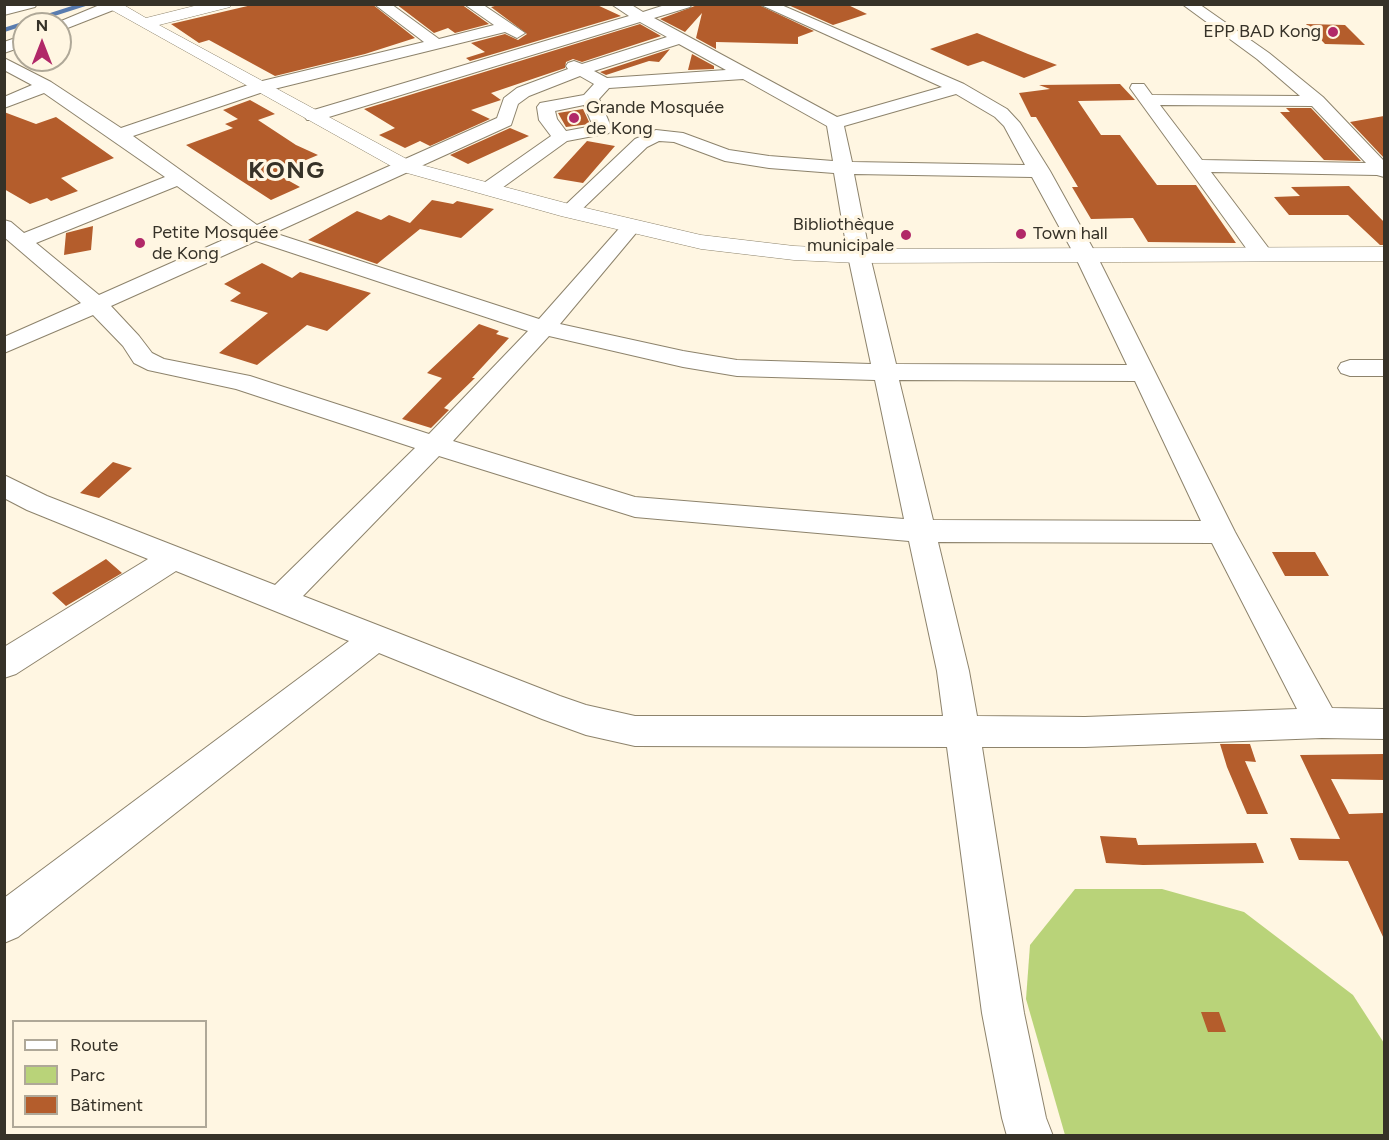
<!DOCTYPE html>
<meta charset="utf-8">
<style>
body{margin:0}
#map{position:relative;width:1389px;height:1140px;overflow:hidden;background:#fff6e2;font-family:Figtree,sans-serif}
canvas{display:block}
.frame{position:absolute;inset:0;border:6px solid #363228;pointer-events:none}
.legend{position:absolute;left:12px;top:1020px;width:195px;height:108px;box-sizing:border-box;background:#fff6e2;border:2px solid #afa898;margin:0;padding:8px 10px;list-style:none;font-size:18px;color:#363228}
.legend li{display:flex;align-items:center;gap:12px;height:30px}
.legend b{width:30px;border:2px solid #afa898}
.north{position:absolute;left:12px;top:12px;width:60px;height:60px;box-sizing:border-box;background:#fff6e2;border:2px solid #afa898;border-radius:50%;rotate:0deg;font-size:16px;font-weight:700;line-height:24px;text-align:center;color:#363228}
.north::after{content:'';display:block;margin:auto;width:21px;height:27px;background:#b12868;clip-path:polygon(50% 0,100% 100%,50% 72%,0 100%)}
</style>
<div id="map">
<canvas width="1389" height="1140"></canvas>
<div class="frame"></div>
<ul class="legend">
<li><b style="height:8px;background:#fff"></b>Route</li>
<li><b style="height:16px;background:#b9d379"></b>Parc</li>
<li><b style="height:16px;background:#b45d2c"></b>Bâtiment</li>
</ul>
<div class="north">N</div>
</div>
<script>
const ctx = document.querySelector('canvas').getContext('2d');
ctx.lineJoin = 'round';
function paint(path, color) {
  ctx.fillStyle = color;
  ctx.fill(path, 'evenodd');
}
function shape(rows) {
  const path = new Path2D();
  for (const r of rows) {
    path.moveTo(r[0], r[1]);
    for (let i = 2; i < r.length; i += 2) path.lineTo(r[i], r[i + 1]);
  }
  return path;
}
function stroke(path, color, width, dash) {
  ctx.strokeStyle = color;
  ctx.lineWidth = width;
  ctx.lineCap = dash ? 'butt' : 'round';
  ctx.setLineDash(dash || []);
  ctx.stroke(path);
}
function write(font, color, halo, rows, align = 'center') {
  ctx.font = font + ' Figtree,sans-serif';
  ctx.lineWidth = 6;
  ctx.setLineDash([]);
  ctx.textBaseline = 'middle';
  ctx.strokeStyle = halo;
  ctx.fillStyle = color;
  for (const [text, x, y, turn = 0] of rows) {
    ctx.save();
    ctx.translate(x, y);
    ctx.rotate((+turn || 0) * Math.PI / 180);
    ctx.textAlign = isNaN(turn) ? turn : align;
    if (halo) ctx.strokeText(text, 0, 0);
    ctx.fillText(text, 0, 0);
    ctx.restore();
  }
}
paint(shape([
 [1075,889,1162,889,1244,912,1353,995,1384,1043,1384,1135,1065,1135,1026,999,1030,945]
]), '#b9d379');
stroke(shape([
 [4,30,85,4]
]), '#597caf', 4);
paint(shape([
 [256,4,372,4,415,38,365,54,275,76,209,40,199,43,171,24],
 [396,4,461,4,489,24,455,33,448,28,434,33],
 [502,4,595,4,621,16,470,61,466,58,485,52,471,43,505,34,518,40,527,34,491,7],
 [700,4,757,4,814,31,798,37,798,44,716,42,716,49,696,38,702,13,685,32,660,19],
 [786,4,846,4,867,14,833,25],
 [640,24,661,36,582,62,573,59,566,62,565,68,491,93,501,100,471,110,490,119,430,146,420,141,405,148,379,135,395,128,364,109],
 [1306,24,1345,25,1365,45,1325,44],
 [977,33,1028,54,1057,65,1024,78,983,61,968,66,930,49],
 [670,49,659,62,649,61,606,75,600,72],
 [692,54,714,66,714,69,688,70],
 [1120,84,1135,100,1078,101,1101,135,1120,135,1157,185,1196,185,1236,243,1148,242,1133,218,1091,219,1072,187,1078,187,1036,117,1031,117,1019,93,1050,89,1039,85],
 [250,100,275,114,258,120,296,145,318,155,275,173,300,187,271,200,186,145,233,128,225,124,238,119,223,110],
 [1286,108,1311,108,1361,161,1324,160,1280,112,1290,112],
 [583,109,590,124,566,127,558,113],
 [4,112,36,124,56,117,114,158,61,178,78,191,51,201,47,198,30,204,4,189],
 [1384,116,1384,158,1350,122],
 [510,128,529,136,468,164,450,155],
 [587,141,615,146,583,183,553,178],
 [1349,186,1384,222,1384,245,1380,245,1348,215,1289,215,1274,197,1300,196,1291,187],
 [432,200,453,204,457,201,494,209,461,238,420,229,377,264,308,240,357,211,381,220,389,215,410,223],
 [93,226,91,250,64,255,66,233],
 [262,263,292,278,300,272,371,293,327,331,307,325,257,365,219,353,268,313,230,301,241,293,224,284],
 [479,324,499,331,496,334,509,338,472,378,475,378,444,408,449,410,431,428,402,419,442,378,427,373],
 [113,462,132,468,99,498,80,493],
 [1272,552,1315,552,1329,576,1285,576],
 [106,559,122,573,66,606,52,593],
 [1220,744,1250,744,1256,762,1245,761,1268,814,1247,814,1227,767],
 [1384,754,1384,780,1331,779,1349,814,1384,813,1384,939,1348,861,1299,860,1290,838,1340,839,1300,755],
 [1100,836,1136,838,1138,845,1256,843,1264,863,1143,865,1106,863],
 [1201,1012,1219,1012,1226,1032,1208,1032]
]), '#b45d2c');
const minor = shape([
 [11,4,37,4,35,7,4,15,4,6,11,4],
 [102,4,118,6,116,9,65,29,60,31,60,24,54,24,102,4],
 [374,4,391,4,439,39,494,25,464,4,482,4,525,33,517,38,505,32,266,91,133,136,257,225,497,118,504,98,517,88,568,69,566,66,568,63,574,61,582,64,667,37,640,22,319,120,307,120,304,116,307,112,629,16,611,4,630,4,643,12,668,4,692,4,690,7,654,18,837,117,942,87,759,4,779,4,964,84,1007,109,1020,123,1050,171,1096,254,1235,532,1332,708,1384,709,1384,739,1322,738,1085,747,982,747,1024,1013,1046,1118,1053,1136,1007,1136,1002,1118,982,1013,947,747,635,746,586,735,542,719,379,653,18,937,4,943,4,898,349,641,176,571,16,674,4,678,4,647,148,559,27,510,4,498,4,475,47,496,275,585,415,448,236,389,148,370,134,363,123,346,93,315,4,353,4,337,81,303,4,237,4,220,11,222,24,233,165,177,44,93,4,108,4,97,32,85,4,70,4,58,51,82,121,128,254,83,424,42,374,4],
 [679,44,726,70,607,78,594,71,679,44],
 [580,76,594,84,584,95,540,103,537,107,539,120,551,136,481,185,478,189,481,193,495,193,567,141,609,133,612,129,599,99,609,88,743,79,827,126,833,161,769,156,729,150,683,133,656,130,635,139,559,211,562,215,576,215,647,147,659,141,674,142,725,161,769,168,834,173,848,256,871,364,737,360,683,351,560,324,641,227,638,223,631,221,624,223,539,319,274,233,511,125,518,104,529,96,580,76],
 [956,94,995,117,1004,126,1025,165,852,162,844,126,956,94],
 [584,105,593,126,566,131,557,119,555,111,584,105],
 [854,174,1032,177,1074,254,1127,365,896,364,870,256,854,174],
 [177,186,241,232,99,295,36,243,177,186],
 [256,241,528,331,429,434,250,376,164,359,152,353,139,336,111,306,256,241],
 [549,336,683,367,737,376,875,380,904,519,635,497,453,441,549,336],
 [899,380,1135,381,1201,521,933,520,899,380],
 [439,456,635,517,909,541,937,671,943,716,635,716,586,705,560,696,303,596,439,456],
 [938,542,1212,543,1297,709,1085,717,977,716,969,671,938,542],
 [1182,4,1199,4,1269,53,1323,97,1384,161,1384,177,1377,175,1211,172,1273,254,1270,259,1262,260,1254,259,1130,88,1132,84,1144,84,1152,95,1300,96,1257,59,1182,4],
 [1160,105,1312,106,1366,163,1202,160,1160,105],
 [24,35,24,46,4,53,4,42,24,35],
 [1350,360,1384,360,1384,376,1350,376,1341,373,1338,368,1341,363,1350,360]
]);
const major = shape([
 [101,4,122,4,146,18,202,4,232,4,230,7,159,25,414,163,573,205,701,235,794,246,859,249,1384,247,1384,261,859,263,794,260,701,249,561,216,400,171,101,4]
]);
stroke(minor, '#8d836c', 2);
stroke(major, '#8d836c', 1);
paint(minor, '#fff');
paint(major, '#fff');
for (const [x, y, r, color] of [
 [1333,32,6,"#b12868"],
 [574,118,6,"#b12868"],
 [1021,234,6,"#b12868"],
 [906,235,6,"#b12868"],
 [140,243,6,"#b12868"]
]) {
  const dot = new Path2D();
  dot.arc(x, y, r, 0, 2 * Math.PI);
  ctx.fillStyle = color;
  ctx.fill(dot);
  stroke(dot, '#fff6e2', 2);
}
write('18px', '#363228', '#fff6e2', [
 ["EPP BAD Kong",1321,32,"right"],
 ["Grande Mosquée",586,108],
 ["de Kong",586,129],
 ["Bibliothèque",894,225,"right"],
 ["municipale",894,246,"right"],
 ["Petite Mosquée",152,233],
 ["de Kong",152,254],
 ["Town hall",1033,234]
], 'left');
ctx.letterSpacing = '1.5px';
write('bold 24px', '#363228', '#fff6e2', [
 ["KONG",287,171]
]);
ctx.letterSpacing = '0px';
</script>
